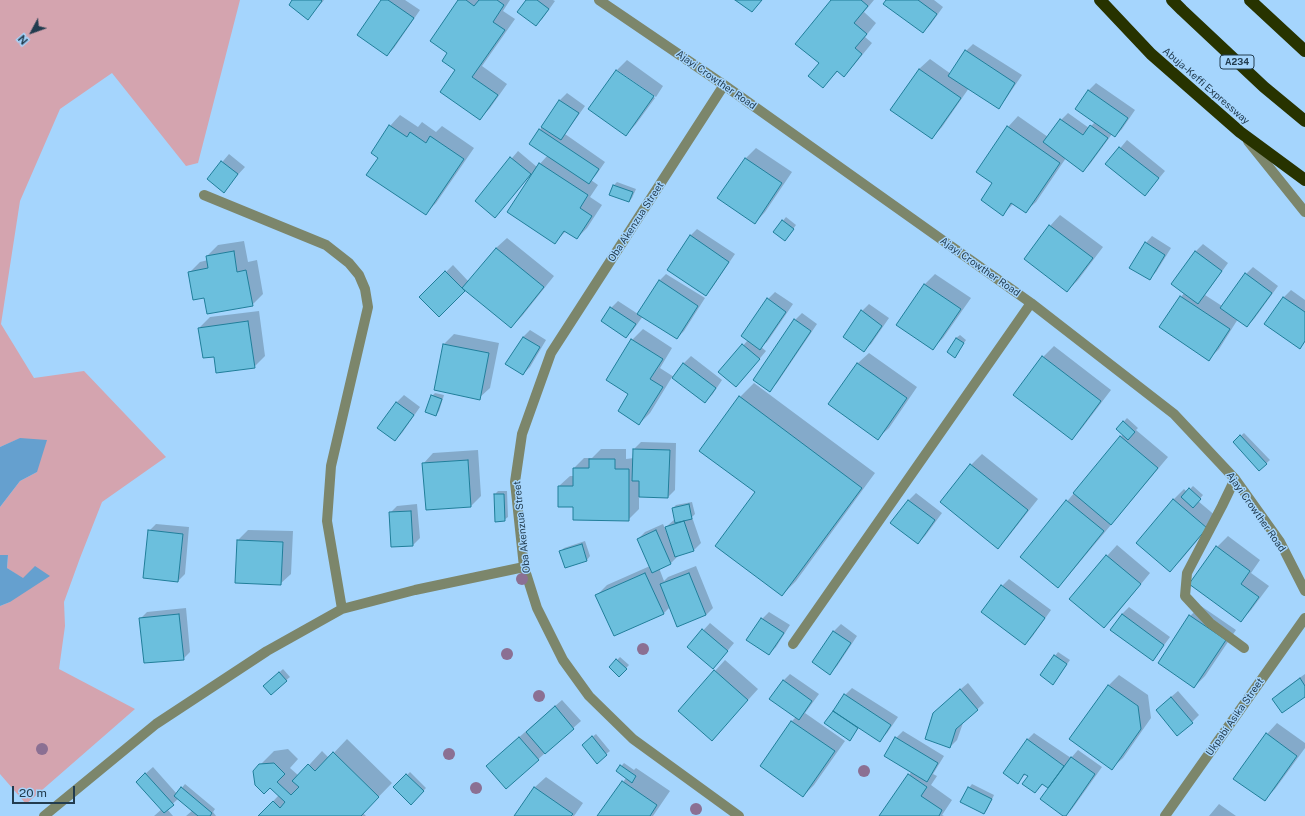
<!DOCTYPE html>
<style>
body{margin:0}
#map{position:relative;width:1305px;height:816px;overflow:hidden;background:#a5d5fd;font-family:"Public Sans",sans-serif}
canvas{display:block}
.north{position:absolute;left:12px;top:12px;width:40px;height:40px;-webkit-text-stroke:3px #a5d5fd;paint-order:stroke;rotate:229deg;font-size:11px;font-weight:700;line-height:16px;text-align:center;color:#223c4f}
.north::after{content:'';display:block;margin:auto;width:14px;height:18px;background:#223c4f;clip-path:polygon(50% 0,100% 100%,50% 72%,0 100%)}
.scale{position:absolute;left:12px;top:786px;width:63px;height:18px;box-sizing:border-box;border:2px solid #223c4f;border-top:0;padding-left:5px;font-size:12px;line-height:14px;white-space:nowrap;color:#223c4f;-webkit-text-stroke:3px #a5d5fd;paint-order:stroke}
</style>
<div id="map">
<canvas width="1305" height="816"></canvas>
<div class="north">N</div>
<div class="scale">20 m</div>
</div>
<script>
const ctx = document.querySelector('canvas').getContext('2d');
ctx.lineJoin = 'round';
function paint(path, color) {
  ctx.fillStyle = color;
  ctx.fill(path, 'evenodd');
}
function shape(rows) {
  const path = new Path2D();
  for (const r of rows) {
    path.moveTo(r[0], r[1]);
    for (let i = 2; i < r.length; i += 2) path.lineTo(r[i], r[i + 1]);
  }
  return path;
}
function stroke(path, color, width, dash) {
  ctx.strokeStyle = color;
  ctx.lineWidth = width;
  ctx.lineCap = dash ? 'butt' : 'round';
  ctx.setLineDash(dash || []);
  ctx.stroke(path);
}
function write(font, color, halo, rows, align = 'center') {
  ctx.font = font + ' "Public Sans",sans-serif';
  ctx.lineWidth = 3;
  ctx.setLineDash([]);
  ctx.textBaseline = 'middle';
  ctx.strokeStyle = halo;
  ctx.fillStyle = color;
  for (const [text, x, y, turn = 0] of rows) {
    ctx.save();
    ctx.translate(x, y);
    ctx.rotate((+turn || 0) * Math.PI / 180);
    ctx.textAlign = isNaN(turn) ? turn : align;
    if (halo) ctx.strokeText(text, 0, 0);
    ctx.fillText(text, 0, 0);
    ctx.restore();
  }
}
paint(shape([
 [0,0,240,0,198,163,186,166,112,73,60,109,20,201,1,324,34,378,84,371,166,457,102,502,80,558,64,602,65,626,59,669,135,709,26,804,0,774,0,606,10,602,23,579,7,568,8,555,0,555,0,507,20,481,37,472,21,438,0,447]
]), '#d4a4af');
paint(shape([
 [20,438,47,440,37,472,20,481,0,507,0,447],
 [0,555,8,555,7,568,23,578,35,566,50,576,10,602,0,606]
]), '#65a0cf');
paint(shape([
 [294,0,324,0,308,18],
 [383,0,405,0,420,10,394,48,387,55],
 [460,0,510,0,503,11,515,19,482,66,507,84,490,108,480,119,449,53],
 [527,0,553,0,555,1,543,18,536,25],
 [832,0,874,0,864,12,876,23,865,37,872,43,854,65,844,76,838,71,823,87,820,63],
 [887,0,934,0,943,7,930,25,923,32],
 [973,44,1022,75,1005,100,998,107,969,88,942,127,932,138,919,69,930,59,951,74,966,51],
 [627,60,663,86,656,97,617,70],
 [617,70,617,72,655,98,636,124,626,135,590,109],
 [1096,83,1135,110,1122,129,1115,136,1112,134,1090,164,1083,171,1066,158,1036,202,1025,212,1013,204,1003,214,993,183,1008,127,1018,116,1048,137,1061,120,1068,113,1089,128,1095,122,1076,109,1089,90],
 [567,93,585,106,565,134,605,162,596,175,591,180,598,185,590,197,602,205,587,228,577,238,566,231,555,242,529,177,495,216,476,201,518,151,537,167,548,155,531,143,560,100],
 [400,115,418,127,422,122,436,132,442,126,474,148,436,203,426,213,379,158,390,126],
 [1127,140,1165,171,1145,195,1107,164],
 [756,148,792,172,765,212,755,223,719,198,746,158],
 [229,154,245,167,223,191,208,179],
 [617,182,636,189,632,198,629,201,611,194,614,185],
 [1060,215,1103,247,1078,280,1067,291,1050,226],
 [786,217,796,225,788,236,774,232],
 [697,229,735,254,712,288,706,295,690,236],
 [1152,236,1171,248,1156,272,1149,279,1146,243],
 [507,238,554,276,522,316,511,327,465,289,439,315,421,297,453,265,469,282,496,248],
 [244,241,248,262,257,260,263,294,252,305,205,296,189,273,200,262,208,260,207,256,218,245],
 [1203,244,1228,263,1205,295,1222,306,1246,274,1253,267,1278,286,1254,319,1247,326,1238,319,1219,349,1209,359,1160,327,1184,293,1172,284,1196,251],
 [666,274,705,298,684,331,677,338,643,316,633,330,626,337,611,308,618,301,638,314,659,281],
 [935,274,971,298,943,338,933,348,898,324,925,284],
 [1291,290,1305,300,1305,342,1300,348,1265,324,1284,297],
 [775,292,793,304,767,342,761,347,766,351,743,379,720,372,748,340,768,299],
 [869,304,889,318,871,344,864,350,862,311],
 [259,311,265,356,254,367,199,328,210,317],
 [802,313,817,324,777,383,770,390,795,320],
 [643,329,672,348,660,368,674,377,684,363,691,356,722,380,712,395,705,401,672,377,650,413,639,424,630,394,632,340],
 [530,330,546,340,530,367,523,374,507,364,523,337],
 [454,334,499,343,490,388,479,398,444,344],
 [960,335,966,340,955,356,956,338],
 [1054,346,1111,390,1082,428,1072,439,1014,395,1043,357],
 [869,353,917,387,889,428,878,438,830,404,858,363],
 [754,383,875,473,796,581,782,595,756,492,740,397],
 [435,393,444,395,439,411,436,415,432,396],
 [404,395,420,407,402,433,395,440,378,428,397,402],
 [1127,418,1138,428,1136,430,1168,457,1068,576,1058,587,1021,557,1123,434,1117,429],
 [1244,433,1270,460,1259,470,1234,442],
 [641,442,676,443,675,490,668,497,639,496,639,509,628,520,574,506,559,486,570,476,574,476,574,468,584,458,592,458,601,449,626,449,626,459,634,458,634,449],
 [478,450,481,496,471,506,423,464,433,453],
 [982,454,1038,499,1008,537,998,547,941,502,971,465],
 [1193,486,1203,495,1198,501,1217,517,1181,560,1170,570,1173,500,1184,489,1187,492],
 [498,491,507,491,508,517,504,520,495,494],
 [916,493,942,513,925,536,918,543,892,523,909,500],
 [692,502,695,514,692,517,701,543,694,550,677,555,678,556,671,563,659,568,664,581,668,577,696,566,713,608,706,615,670,607,664,613,615,635,597,595,607,585,650,566,638,539,645,532,663,524,667,533,668,532,666,527,675,519,673,508,676,505],
 [417,504,420,538,413,545,390,513,397,506],
 [156,524,189,527,185,574,178,581,149,531],
 [248,530,293,531,291,574,280,584,238,540],
 [1228,536,1260,560,1251,573,1269,586,1251,610,1241,621,1217,547],
 [585,541,590,556,587,560,561,551,564,548],
 [1117,545,1150,573,1115,616,1104,626,1071,599,1107,556],
 [1009,579,1051,610,1032,637,1025,644,1002,586],
 [1201,606,1236,630,1205,676,1194,687,1190,616],
 [1129,607,1170,637,1159,652,1152,659,1111,630,1122,614],
 [186,608,190,652,183,659,140,619,147,612],
 [769,612,790,625,776,647,769,654,762,619],
 [710,623,734,643,720,660,688,647],
 [841,624,857,636,837,666,830,673,834,631],
 [1058,652,1070,660,1056,680,1041,675],
 [620,657,629,665,619,676,610,667],
 [725,660,758,689,712,740,715,671],
 [283,669,290,677,271,693,268,683],
 [790,674,819,694,805,713,845,741,814,785,803,796,761,766,792,721,796,717,783,681],
 [1305,674,1305,696,1273,699,1280,692],
 [1119,675,1148,695,1151,718,1123,758,1112,768,1071,739,1109,685],
 [968,683,984,703,963,723,957,740,950,747,941,706],
 [852,688,898,717,887,733,880,740,859,727,850,739,834,711,845,695],
 [1178,691,1199,715,1192,722,1164,703],
 [562,700,581,721,506,788,494,759],
 [1277,723,1305,743,1305,748,1275,789,1264,800,1267,734],
 [903,731,944,756,933,774,937,776,931,785,952,800,942,815,944,816,880,816,912,771,896,738],
 [1034,733,1071,758,1078,750,1102,767,1072,809,1065,816,1050,788,1044,783,1035,792,1029,776,1026,774,1017,782,1027,740],
 [596,734,610,751,606,754,586,742],
 [347,739,392,783,363,813,366,816,259,816,279,795,260,765,274,751,288,749,298,759,290,768,299,776,322,751,329,758],
 [624,763,634,770,636,768,670,791,653,816,599,816,626,778,617,771],
 [153,767,177,794,185,784,215,809,213,812,216,816,186,816,193,810,179,798,167,809,173,816,154,816,162,809,144,775],
 [410,772,426,788,411,803,395,787],
 [546,777,583,803,574,816,515,816,535,787],
 [972,784,994,795,987,810,984,813,969,788],
 [1219,804,1236,816,1209,816]
]), '#0003');
const building = shape([
 [292,0,321,0,322,1,308,20,289,5,292,0],
 [381,0,388,0,414,18,387,56,357,35,381,0],
 [458,0,466,0,474,6,479,0,497,0,504,5,493,22,505,30,472,77,498,95,480,120,440,92,455,70,442,61,447,53,430,41,458,0],
 [526,0,537,0,549,9,536,26,517,12,526,0],
 [735,0,762,0,752,12,735,0],
 [831,0,861,0,868,6,854,23,867,34,855,48,862,54,844,77,837,71,823,88,808,76,819,63,795,44,831,0],
 [886,0,918,0,937,14,923,33,883,4,886,0],
 [965,50,1015,83,999,109,948,76,965,50],
 [919,69,961,98,932,139,890,110,919,69],
 [616,70,654,96,626,136,588,109,616,70],
 [1088,90,1128,118,1115,137,1075,109,1088,90],
 [559,100,579,113,561,140,541,127,559,100],
 [1060,119,1083,135,1090,125,1108,138,1083,172,1043,142,1060,119],
 [389,125,407,137,410,132,426,143,430,136,464,159,426,215,366,175,378,158,371,153,389,125],
 [1007,126,1060,163,1026,213,1011,203,1003,216,981,200,992,183,976,172,1007,126],
 [539,129,599,169,589,184,529,144,539,129],
 [1119,147,1159,178,1145,196,1105,164,1119,147],
 [510,157,531,174,495,218,475,201,510,157],
 [745,158,782,183,755,224,717,198,745,158],
 [221,161,238,174,224,193,207,179,221,161],
 [539,163,588,195,580,208,592,216,577,239,564,231,555,244,507,212,539,163],
 [613,185,633,192,629,202,609,195,613,185],
 [782,220,794,229,785,241,773,232,782,220],
 [1049,225,1093,258,1067,292,1024,259,1049,225],
 [690,235,729,262,706,296,667,270,690,235],
 [1145,242,1165,255,1150,280,1129,268,1145,242],
 [496,248,544,287,511,328,462,288,496,248],
 [234,251,237,272,246,270,253,306,207,314,204,298,193,300,188,272,208,268,206,256,234,251],
 [1195,251,1222,271,1198,304,1171,284,1195,251],
 [445,271,465,291,439,317,419,297,445,271],
 [1245,273,1272,293,1247,327,1220,308,1245,273],
 [659,280,698,306,677,339,637,314,659,280],
 [924,284,961,309,933,350,896,325,924,284],
 [1180,296,1230,329,1209,361,1159,327,1180,296],
 [1283,297,1305,312,1305,341,1300,349,1264,324,1283,297],
 [767,298,786,312,760,350,741,336,767,298],
 [610,307,636,324,626,338,601,321,610,307],
 [861,310,882,326,864,352,843,337,861,310],
 [794,319,811,331,770,392,753,380,794,319],
 [248,321,255,368,216,373,214,357,203,358,198,328,248,321],
 [523,337,540,347,523,375,505,364,523,337],
 [956,338,964,343,955,358,947,352,956,338],
 [631,339,663,359,650,379,663,387,639,425,618,411,628,394,606,380,631,339],
 [443,344,489,353,480,400,434,390,443,344],
 [742,344,760,359,736,387,718,372,742,344],
 [1042,356,1101,401,1072,440,1013,395,1042,356],
 [683,363,716,388,705,403,672,378,683,363],
 [857,363,907,398,878,440,828,404,857,363],
 [431,395,442,399,436,416,425,412,431,395],
 [739,396,862,488,782,596,715,546,755,492,699,451,739,396],
 [396,402,414,415,395,441,377,428,396,402],
 [1123,421,1135,432,1128,440,1116,429,1123,421],
 [1240,435,1267,464,1259,471,1233,442,1240,435],
 [1120,436,1158,468,1111,525,1073,493,1120,436],
 [633,449,670,450,668,498,639,497,639,481,632,481,633,449],
 [589,459,615,459,615,469,629,469,629,521,573,520,573,507,558,507,558,486,573,486,573,468,589,468,589,459],
 [468,460,471,507,426,510,422,463,468,460],
 [970,464,1028,510,998,549,940,502,970,464],
 [1189,488,1201,499,1193,508,1181,497,1189,488],
 [494,494,504,494,505,521,495,522,494,494],
 [1173,499,1207,528,1170,572,1136,543,1173,499],
 [908,500,935,520,918,544,890,523,908,500],
 [1066,500,1104,531,1058,588,1020,557,1066,500],
 [689,504,692,519,675,523,672,508,689,504],
 [411,511,413,546,391,547,389,512,411,511],
 [684,521,694,551,675,557,665,527,684,521],
 [148,530,183,534,178,582,143,578,148,530],
 [656,530,671,564,652,573,637,539,656,530],
 [237,540,283,542,281,585,235,583,237,540],
 [582,544,587,561,565,568,559,551,582,544],
 [1216,546,1250,571,1241,584,1259,597,1241,622,1189,584,1216,546],
 [1106,555,1141,584,1104,628,1069,599,1106,555],
 [645,573,664,614,614,636,595,595,645,573],
 [689,573,706,615,677,627,660,584,689,573],
 [1001,585,1045,618,1025,645,981,612,1001,585],
 [179,614,184,660,144,663,139,618,179,614],
 [1122,614,1164,645,1153,661,1110,630,1122,614],
 [1189,615,1226,640,1194,688,1158,663,1189,615],
 [761,618,784,633,769,655,746,640,761,618],
 [702,629,728,651,713,669,687,647,702,629],
 [833,631,851,643,830,675,812,662,833,631],
 [1054,655,1067,664,1053,685,1040,675,1054,655],
 [616,659,627,669,619,677,609,667,616,659],
 [714,670,748,700,712,741,678,711,714,670],
 [279,672,287,681,271,695,263,686,279,672],
 [1300,678,1305,686,1305,697,1282,713,1272,699,1300,678],
 [783,680,812,701,799,720,769,699,783,680],
 [1108,685,1138,706,1141,729,1112,770,1069,739,1108,685],
 [960,689,978,710,956,729,950,748,925,739,933,713,960,689],
 [844,694,891,725,880,742,833,711,844,694],
 [1171,697,1193,723,1177,736,1156,710,1171,697],
 [555,706,574,729,545,754,526,732,555,706],
 [833,711,858,728,850,741,824,723,833,711],
 [791,721,835,751,803,797,760,766,791,721],
 [1266,733,1297,756,1265,801,1233,779,1266,733],
 [592,736,607,755,597,764,582,745,592,736],
 [519,737,539,760,506,789,486,766,519,737],
 [895,737,938,763,927,782,884,756,895,737],
 [1027,739,1064,766,1048,788,1042,784,1035,793,1022,784,1028,776,1024,774,1018,784,1003,773,1027,739],
 [333,752,379,797,361,816,258,816,273,801,280,808,285,802,270,788,264,794,255,785,253,771,259,764,274,763,285,774,277,782,291,795,299,787,292,781,308,764,315,771,333,752],
 [1071,757,1095,774,1066,816,1063,816,1040,799,1071,757],
 [620,765,636,776,632,783,616,771,620,765],
 [145,773,174,805,164,813,136,782,145,773],
 [406,774,424,791,411,805,393,787,406,774],
 [908,774,927,787,921,796,942,810,939,816,879,816,908,774],
 [622,781,657,805,650,816,597,816,622,781],
 [181,787,212,813,210,816,198,816,174,796,181,787],
 [534,787,573,814,571,816,514,816,534,787],
 [968,787,992,799,984,814,960,802,968,787]
]);
paint(building, '#6bbfdd');
stroke(building, '#207e9a', 1);
stroke(shape([
 [599,0,724,85,1031,303,1174,414,1235,479,1280,542,1305,591],
 [724,85,551,353,522,434,515,482,524,567,537,608,563,660,589,696,633,739,739,816],
 [1248,141,1305,212],
 [204,195,326,245,349,263,359,275,365,289,368,307,331,466,327,521,342,609],
 [1235,479,1222,506,1187,573,1185,596,1210,623,1244,648],
 [793,644,1031,303],
 [44,816,156,724,267,651,342,609,415,590,524,567],
 [1165,816,1305,618]
]), '#7c866b', 10);
stroke(shape([
 [1100,0,1151,54,1240,132,1305,180],
 [1172,0,1182,10,1264,87,1305,121],
 [1250,0,1305,51]
]), '#273300', 12);
ctx.fillStyle = '#8b7093';
for (const [x, y] of [
 [522,579],
 [643,649],
 [507,654],
 [539,696],
 [42,749],
 [449,754],
 [864,771],
 [476,788],
 [696,809]
]) {
  ctx.beginPath();
  ctx.arc(x, y, 6, 0, 2 * Math.PI);
  ctx.fill();
}
for (const [x, y, w] of [
 [1237,62,34]
]) {
  const box = new Path2D();
  box.roundRect(x - w / 2, y - 7, w, 14, 3);
  ctx.fillStyle = '#a5d5fd';
  ctx.fill(box);
  stroke(box, '#223c4f', 1);
}
write('bold 9px', '#223c4f', null, [
 ["A234",1237,62]
]);
write('10px', '#223c4f', '#a5d5fd', [
 ["Ajayi Crowther Road",716,80,35],
 ["Abuja-Keffi Expressway",1206,86,41],
 ["Oba Akenzua Street",636,222,-57],
 ["Ajayi Crowther Road",980,267,35],
 ["Ajayi Crowther Road",1256,512,55],
 ["Oba Akenzua Street",522,527,-96],
 ["Ukpabi Asika Street",1235,717,-55]
]);
</script>
